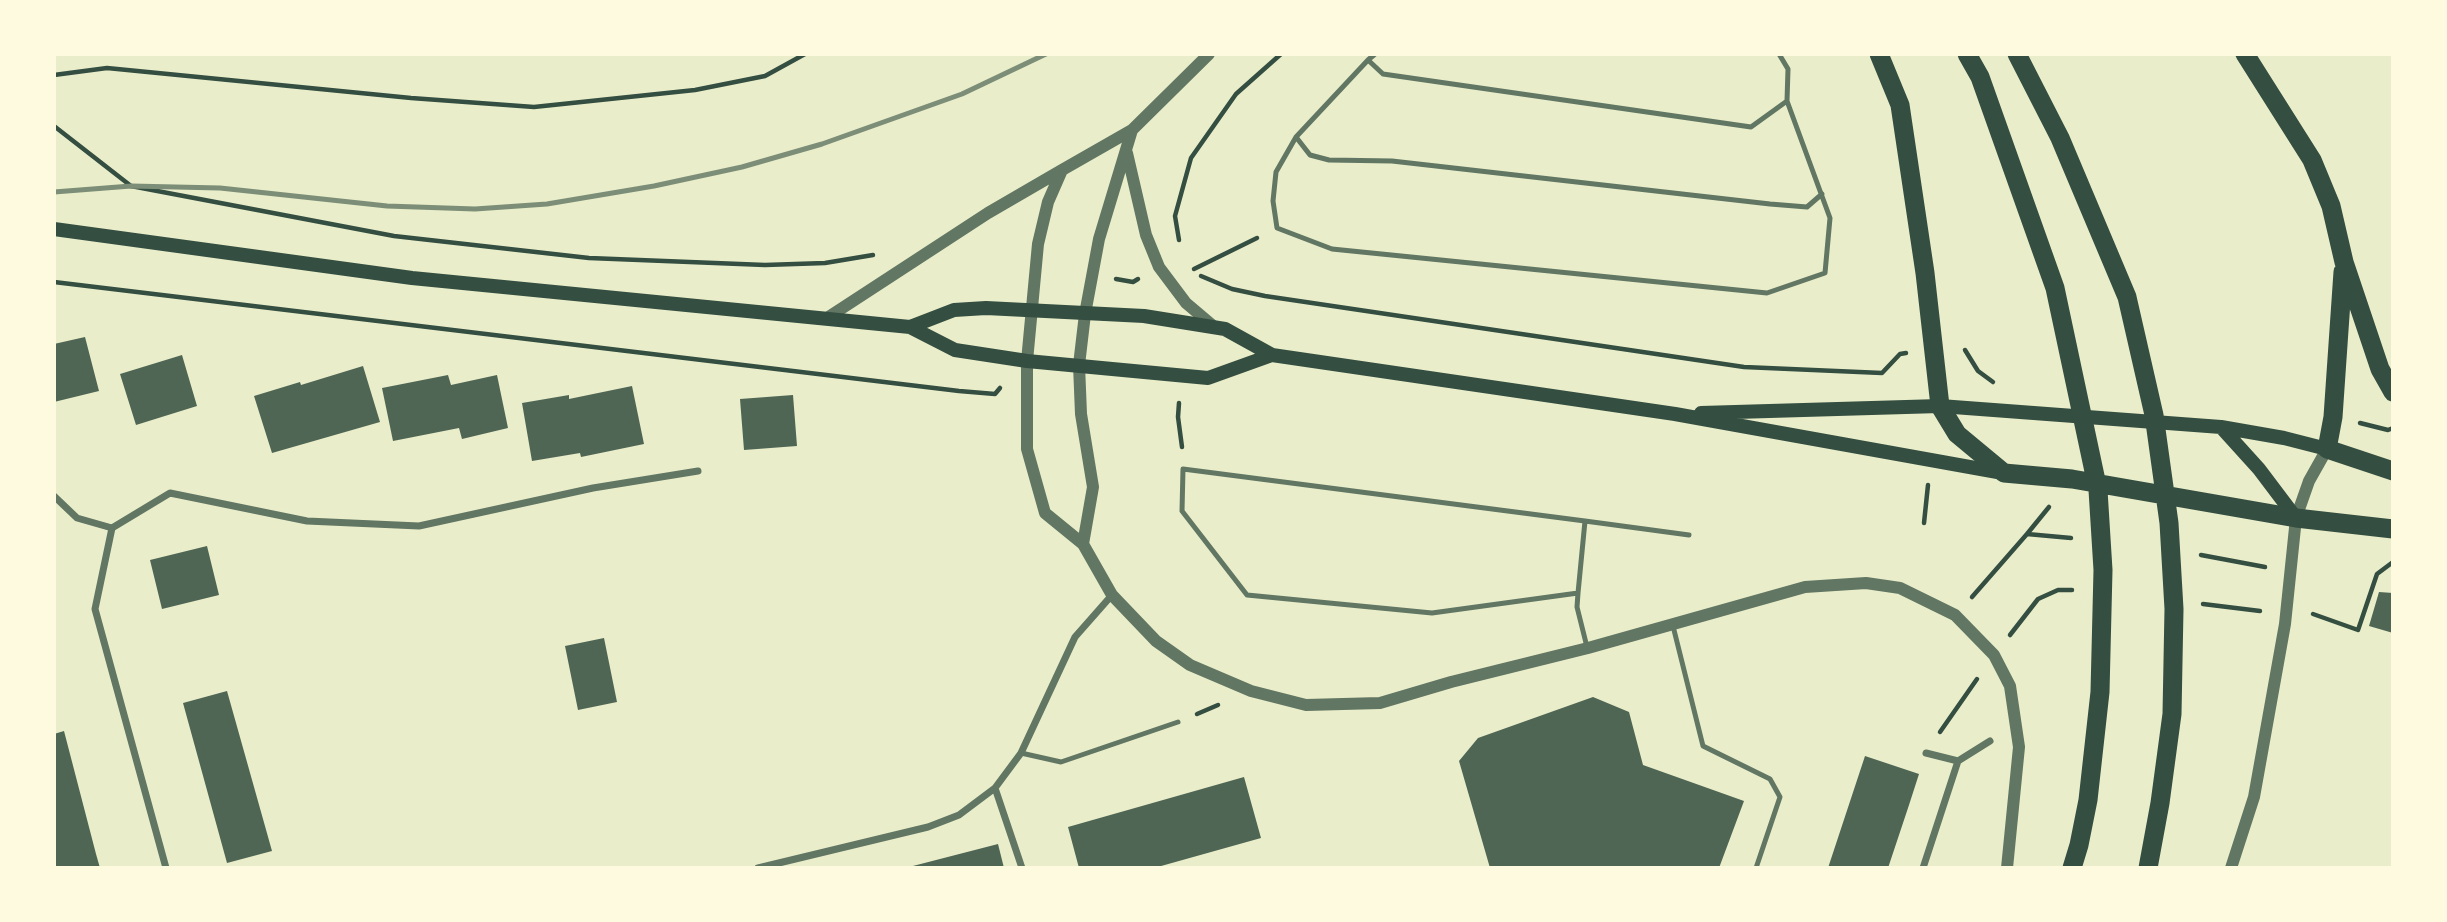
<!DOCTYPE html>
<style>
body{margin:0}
#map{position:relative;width:2447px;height:922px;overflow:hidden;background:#e9edc9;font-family:"Fira Sans Condensed",sans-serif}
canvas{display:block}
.frame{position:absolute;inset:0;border:56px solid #fefae0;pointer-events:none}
</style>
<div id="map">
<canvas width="2447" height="922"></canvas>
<div class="frame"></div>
</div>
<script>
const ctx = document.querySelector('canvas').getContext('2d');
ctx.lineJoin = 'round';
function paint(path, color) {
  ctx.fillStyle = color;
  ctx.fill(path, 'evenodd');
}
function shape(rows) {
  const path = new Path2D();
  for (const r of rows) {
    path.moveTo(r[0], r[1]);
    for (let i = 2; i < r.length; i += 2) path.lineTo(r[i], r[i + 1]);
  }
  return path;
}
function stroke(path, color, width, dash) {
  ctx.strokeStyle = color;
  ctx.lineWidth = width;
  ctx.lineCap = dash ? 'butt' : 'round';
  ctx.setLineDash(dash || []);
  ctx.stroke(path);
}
paint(shape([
 [85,337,99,391,54,402,54,344],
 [182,355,197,406,136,425,120,374],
 [363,366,380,422,272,453,254,396,300,382,301,385],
 [448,375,451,385,497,375,508,428,462,439,459,428,393,441,382,388],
 [632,386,644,444,581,457,580,453,532,461,522,403,569,395,569,399],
 [793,395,797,446,744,450,740,399],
 [207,546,219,595,162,609,150,560],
 [2379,592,2393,593,2393,633,2369,626],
 [604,638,617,702,578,710,565,646],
 [227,691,272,851,227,863,183,703],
 [1593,697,1629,712,1643,765,1744,801,1719,868,1490,868,1459,761,1478,738],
 [64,731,96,854,100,868,54,868,54,734],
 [1865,756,1919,774,1909,805,1888,868,1828,868],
 [1244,777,1261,838,1154,868,1079,868,1068,827],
 [998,844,1004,868,909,868,909,867]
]), '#4f6655');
stroke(shape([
 [54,75,107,68,411,98,534,107,695,90,765,76,805,54],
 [54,126,131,186,394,236,589,258,765,265,825,263,873,255],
 [1179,240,1175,216,1191,158,1236,94,1281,54],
 [1194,269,1257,238],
 [1201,276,1232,289,1265,296,1744,367,1882,373,1900,354,1906,353],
 [1116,279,1133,282,1138,279],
 [54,282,959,391,995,394,1000,388],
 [1965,350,1978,371,1993,382],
 [1179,403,1178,417,1182,447],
 [2360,423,2388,430,2393,428],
 [1924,523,1928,485],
 [2027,534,2049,507],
 [2201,555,2265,567],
 [1972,597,2027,534,2071,538],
 [2203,604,2260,611],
 [2313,614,2358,630,2377,574,2393,562],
 [2010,635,2038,599,2058,590,2072,590],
 [1197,714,1218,705],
 [1940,732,1977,679]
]), '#344e41', 4.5);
stroke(shape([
 [1375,54,1368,60,1383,74,1751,127,1787,101,1788,69,1779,54],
 [1368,60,1296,137,1276,172,1273,201,1277,228,1332,249,1767,293,1825,273,1830,218,1787,101],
 [1296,137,1310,155,1329,160,1392,161,1770,204,1807,207,1822,194],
 [1585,521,1689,535],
 [1578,593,1432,613,1247,595,1182,511,1183,469,1585,521,1578,593,1577,607,1587,647],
 [1673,626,1703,746,1770,779,1780,797,1756,868],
 [1021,753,1061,762,1178,722]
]), '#617663', 5);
stroke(shape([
 [54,496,77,518,112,528],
 [1958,761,1990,741],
 [995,788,1022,868],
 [166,868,95,609,112,528,170,493,307,521,419,526,593,488,698,471],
 [758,868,928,827,959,815,995,788,1021,753,1075,637,1112,595],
 [1923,868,1958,761,1926,753]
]), '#617663', 7);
stroke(shape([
 [1209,54,1132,130,1062,170,1048,202,1038,244,1027,361,1027,449,1045,513,1083,544,1112,595,1156,641,1190,665,1251,691,1306,705,1380,703,1451,682,1588,648,1805,587,1866,583,1900,588,1955,615,1994,655,2010,686,2019,747,2007,868],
 [1127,153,1146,235,1159,267,1186,303,1212,325],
 [827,318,988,213,1062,170],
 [1083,544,1093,487,1081,414,1079,365,1085,314,1099,239,1132,130],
 [2231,868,2254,797,2285,624,2296,518,2309,481,2327,449]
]), '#617663', 12);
stroke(shape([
 [54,229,412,278,910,327,955,350,1027,361,1208,378,1272,355],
 [910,327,954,310,986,308,1144,316,1225,329,1272,355,1675,414,2003,473],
 [1701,413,1940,406,2221,427,2284,438,2327,449],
 [2221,427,2259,469,2296,518]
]), '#344e41', 14);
stroke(shape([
 [1879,54,1900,105,1925,273,1940,406,1957,434,2004,473,2072,479,2296,518,2393,529],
 [1967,54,1980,77,2055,288,2098,490,2103,570,2100,692,2088,800,2079,845,2072,868],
 [2017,54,2060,138,2127,297,2154,415,2169,523,2174,609,2172,714,2160,803,2148,868],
 [2245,54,2312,160,2331,206,2344,262,2380,369,2393,392],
 [2343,272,2333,417,2327,449,2393,471]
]), '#344e41', 19);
stroke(shape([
 [54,192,131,186,220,188,387,206,475,209,547,204,654,186,742,167,822,144,962,94,1046,54]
]), '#7c8e77', 5);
</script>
